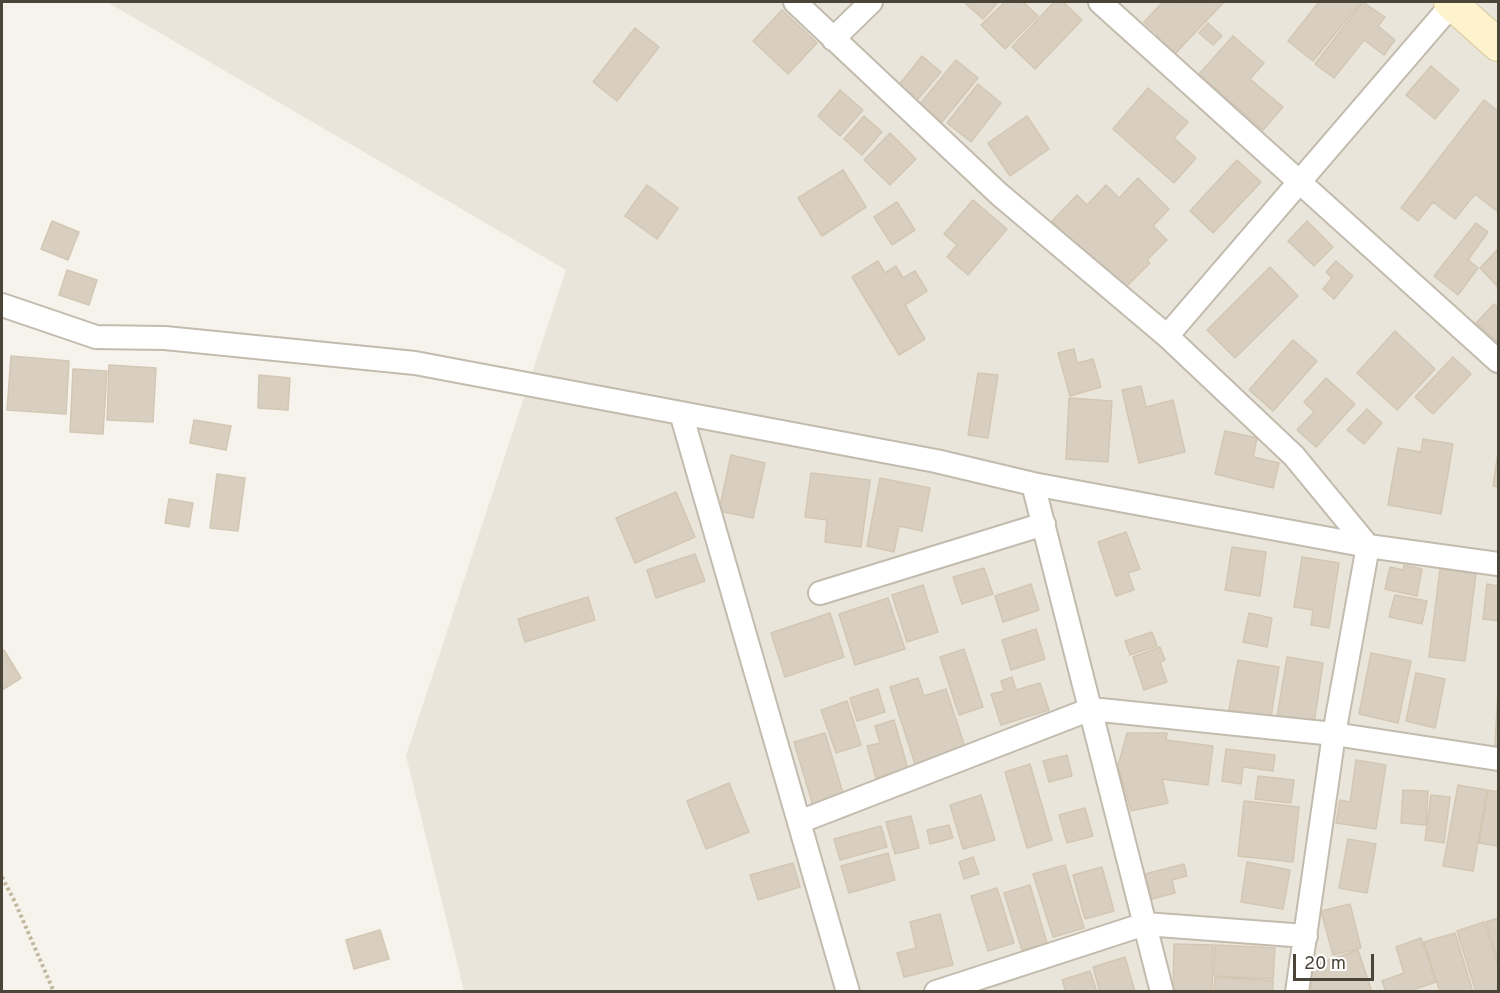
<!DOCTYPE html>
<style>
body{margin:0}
#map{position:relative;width:1500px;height:993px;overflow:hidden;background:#f6f3ec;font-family:Overpass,sans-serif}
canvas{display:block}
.frame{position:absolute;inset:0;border:3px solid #4b4439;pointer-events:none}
.scale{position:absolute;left:1293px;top:954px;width:81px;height:27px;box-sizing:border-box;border:3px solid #4b4439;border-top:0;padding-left:8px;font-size:18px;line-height:21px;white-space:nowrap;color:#4b4439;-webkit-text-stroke:4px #fff;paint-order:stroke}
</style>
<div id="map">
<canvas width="1500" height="993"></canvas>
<div class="frame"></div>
<div class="scale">20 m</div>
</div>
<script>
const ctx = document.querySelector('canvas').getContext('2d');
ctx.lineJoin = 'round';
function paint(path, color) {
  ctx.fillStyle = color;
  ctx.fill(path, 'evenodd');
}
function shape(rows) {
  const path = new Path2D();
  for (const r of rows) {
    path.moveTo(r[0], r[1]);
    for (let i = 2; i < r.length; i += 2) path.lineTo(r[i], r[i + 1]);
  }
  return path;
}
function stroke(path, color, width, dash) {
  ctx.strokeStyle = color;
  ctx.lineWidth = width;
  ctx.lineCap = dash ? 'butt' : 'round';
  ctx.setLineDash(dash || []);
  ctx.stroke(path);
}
paint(shape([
 [107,2,1498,2,1498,991,464,991,406,756,566,270]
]), '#eae5da');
const building = shape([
 [964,2,998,2,983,19,964,2],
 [1005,2,1023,2,1038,16,1005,49,981,25,1005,2],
 [1054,2,1063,2,1082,20,1035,69,1012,47,1054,2],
 [1163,2,1178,3,1224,2,1172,57,1154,40,1158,35,1144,22,1163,2],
 [1319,2,1361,2,1313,61,1288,41,1319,2],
 [1363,2,1385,17,1378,26,1395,40,1384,55,1364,40,1334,78,1315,64,1363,2],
 [782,10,817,43,788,74,753,41,782,10],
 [1208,23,1222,36,1213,45,1199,33,1208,23],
 [635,28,659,47,617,101,593,82,635,28],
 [1233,36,1264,63,1250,79,1283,107,1263,130,1199,74,1233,36],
 [922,56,941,72,917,100,899,85,922,56],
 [956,60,978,78,942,122,920,104,956,60],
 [1431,66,1459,90,1435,119,1406,95,1431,66],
 [978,84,1001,103,971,142,947,123,978,84],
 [1148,88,1188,122,1174,138,1196,158,1174,183,1113,129,1148,88],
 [840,90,863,110,840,136,818,116,840,90],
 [1484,100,1498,111,1498,212,1475,194,1455,219,1433,202,1418,221,1401,208,1484,100],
 [864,116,882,132,862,155,844,139,864,116],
 [1027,116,1049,149,1010,176,988,143,1027,116],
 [890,133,916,159,890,185,864,160,890,133],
 [1237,160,1261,182,1213,233,1190,211,1237,160],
 [843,170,866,207,822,236,798,198,843,170],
 [1138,178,1169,209,1153,226,1167,240,1147,260,1150,263,1122,291,1052,221,1077,195,1087,205,1106,185,1119,198,1138,178],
 [647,185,678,208,657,239,625,216,647,185],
 [973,200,1007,229,968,275,947,257,957,245,944,234,973,200],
 [897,202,915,230,892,245,874,217,897,202],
 [52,221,79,232,68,260,41,249,52,221],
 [1307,221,1333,247,1314,266,1288,241,1307,221],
 [1476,223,1488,232,1468,260,1478,268,1458,295,1434,276,1476,223],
 [1498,249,1498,287,1480,268,1498,249],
 [878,261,885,273,896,266,903,278,915,271,927,291,905,305,925,339,899,355,852,277,878,261],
 [1336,261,1353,276,1334,299,1323,289,1332,278,1326,272,1336,261],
 [1270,267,1298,296,1235,358,1207,330,1270,267],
 [67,270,97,280,89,305,59,295,67,270],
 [1494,304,1498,308,1498,339,1496,341,1476,323,1494,304],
 [1395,331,1435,369,1397,410,1357,373,1395,331],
 [1293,340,1317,361,1273,411,1249,390,1293,340],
 [1074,349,1077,363,1093,359,1101,387,1070,396,1058,353,1074,349],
 [11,356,69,361,66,414,7,410,11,356],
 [1453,357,1471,374,1433,414,1415,397,1453,357],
 [109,365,156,368,153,422,107,420,109,365],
 [73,369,107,371,103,434,70,432,73,369],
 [978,373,998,375,988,438,968,435,978,373],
 [259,375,290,378,288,410,258,408,259,375],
 [1326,378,1355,404,1316,447,1297,430,1314,412,1304,402,1326,378],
 [1141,386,1146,407,1173,400,1185,452,1139,463,1122,390,1141,386],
 [1069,398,1112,401,1108,462,1066,459,1069,398],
 [1367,409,1382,423,1364,444,1347,430,1367,409],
 [194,420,231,426,226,450,190,443,194,420],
 [1225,431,1257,438,1253,457,1279,463,1273,488,1215,474,1225,431],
 [1423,439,1453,444,1441,514,1388,505,1398,448,1421,452,1423,439],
 [1498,452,1498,487,1493,486,1498,452],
 [731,455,765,463,753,518,719,511,731,455],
 [811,473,870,480,861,547,825,542,827,520,805,517,811,473],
 [217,474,245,478,238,531,210,528,217,474],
 [880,478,930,488,922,531,899,526,894,552,867,546,880,478],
 [676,492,695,537,635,563,616,518,676,492],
 [169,499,193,503,189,527,165,523,169,499],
 [1126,532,1140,569,1128,573,1134,590,1116,596,1098,542,1126,532],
 [1232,547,1266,552,1260,596,1225,590,1232,547],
 [695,554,705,581,656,598,647,570,695,554],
 [1302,557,1339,563,1329,628,1311,625,1313,610,1294,607,1302,557],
 [1404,565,1422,569,1417,596,1385,589,1390,567,1403,570,1404,565],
 [984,568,993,594,962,604,953,577,984,568],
 [1440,569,1476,574,1465,661,1429,657,1440,569],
 [1031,584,1039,610,1003,622,995,596,1031,584],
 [1487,584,1498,586,1498,621,1483,619,1487,584],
 [923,585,938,632,907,642,892,595,923,585],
 [1395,595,1427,601,1422,624,1389,617,1395,595],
 [588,597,595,620,525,642,518,619,588,597],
 [888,598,905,649,855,665,839,614,888,598],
 [830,613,844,657,785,677,771,633,830,613],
 [1249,613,1272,618,1267,647,1243,642,1249,613],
 [1036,629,1045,659,1011,670,1002,640,1036,629],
 [1152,632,1157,646,1130,655,1125,641,1152,632],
 [1160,647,1165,660,1160,662,1167,682,1144,690,1133,657,1160,647],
 [964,649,983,707,959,715,940,657,964,649],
 [4,650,21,678,2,690,2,652,4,650],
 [1371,653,1411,661,1398,723,1359,714,1371,653],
 [1287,657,1323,663,1314,723,1277,717,1287,657],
 [1238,660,1279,667,1271,717,1229,710,1238,660],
 [1416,673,1445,679,1435,728,1406,721,1416,673],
 [1012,677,1016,690,1040,683,1049,710,1001,725,991,694,1004,691,1001,681,1012,677],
 [918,678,924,696,946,689,965,747,915,764,890,687,918,678],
 [878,689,885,712,857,721,850,698,878,689],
 [1498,690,1498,746,1495,745,1498,690],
 [847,701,861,745,836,753,821,710,847,701],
 [894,720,908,769,876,778,867,746,880,743,875,726,894,720],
 [825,733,845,800,814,809,794,742,825,733],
 [1127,733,1167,733,1166,740,1213,746,1208,785,1162,779,1168,803,1131,811,1118,766,1127,733],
 [1226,749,1275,755,1273,771,1243,767,1241,784,1222,781,1226,749],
 [1067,755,1072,776,1049,782,1043,761,1067,755],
 [1356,760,1386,765,1376,829,1336,823,1340,800,1350,802,1356,760],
 [1030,764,1052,840,1027,848,1005,772,1030,764],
 [1258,776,1294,780,1291,803,1255,799,1258,776],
 [729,783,749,832,706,849,687,801,729,783],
 [1458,785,1487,790,1473,871,1443,866,1458,785],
 [1403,790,1428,791,1426,825,1401,823,1403,790],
 [1488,790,1498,792,1498,846,1479,843,1488,790],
 [981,795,995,840,963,849,950,805,981,795],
 [1431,795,1450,797,1444,843,1425,840,1431,795],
 [1244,801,1299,807,1293,862,1238,856,1244,801],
 [1085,808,1093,836,1067,843,1059,815,1085,808],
 [911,816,919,848,895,854,886,822,911,816],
 [949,825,953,838,930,844,927,830,949,825],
 [881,826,887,847,840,860,834,839,881,826],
 [1348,839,1376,844,1367,893,1339,888,1348,839],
 [888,853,895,880,849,893,841,866,888,853],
 [973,857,979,874,964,879,959,862,973,857],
 [1247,862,1290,870,1283,909,1241,902,1247,862],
 [793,863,800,887,758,900,750,875,793,863],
 [1184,864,1187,876,1172,880,1175,893,1152,899,1145,874,1184,864],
 [1065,865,1084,928,1053,937,1033,874,1065,865],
 [1102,867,1114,911,1085,919,1073,875,1102,867],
 [1030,885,1047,943,1022,950,1004,893,1030,885],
 [997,888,1014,943,988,951,971,896,997,888],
 [1350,904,1361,948,1333,955,1321,911,1350,904],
 [940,914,953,965,904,977,897,953,916,948,910,922,940,914],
 [1498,918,1498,961,1486,922,1498,918],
 [1484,922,1498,966,1498,992,1476,992,1457,931,1484,922],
 [380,930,389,959,354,969,346,940,380,930],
 [1455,933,1473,992,1440,992,1424,942,1455,933],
 [1421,938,1436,982,1406,992,1386,992,1382,981,1404,973,1396,947,1421,938],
 [1174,944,1213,945,1212,992,1173,992,1174,944],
 [1215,945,1275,948,1273,979,1214,976,1215,945],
 [1358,950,1372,992,1313,992,1305,968,1358,950],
 [1125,957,1135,992,1100,992,1093,967,1125,957],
 [1090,971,1097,992,1066,992,1062,980,1090,971],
 [1215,977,1273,981,1273,992,1214,992,1215,977]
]);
paint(building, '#d8cfc1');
stroke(building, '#d3c7b4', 1.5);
const street = shape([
 [795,2,999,194,1167,336,1294,456,1368,546,1334,734,1297,992],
 [1100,2,1498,361],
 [833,39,871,2],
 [2,305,96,337,165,338,415,363,936,461,1033,484,1368,546,1498,564],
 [1167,336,1454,2],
 [681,413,848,992],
 [1033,484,1162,992],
 [820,593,1044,524],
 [799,822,1091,709,1334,734,1498,759],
 [936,992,1145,924,1306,936]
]);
const secondary = shape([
 [1450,2,1498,45]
]);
stroke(street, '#c2bbae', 26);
stroke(secondary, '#d6c79b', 34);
stroke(shape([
 [2,877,15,902,54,992]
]), '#c4b79f', 4, [3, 3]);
stroke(street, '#fff', 22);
stroke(secondary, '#fff3cd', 32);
</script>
